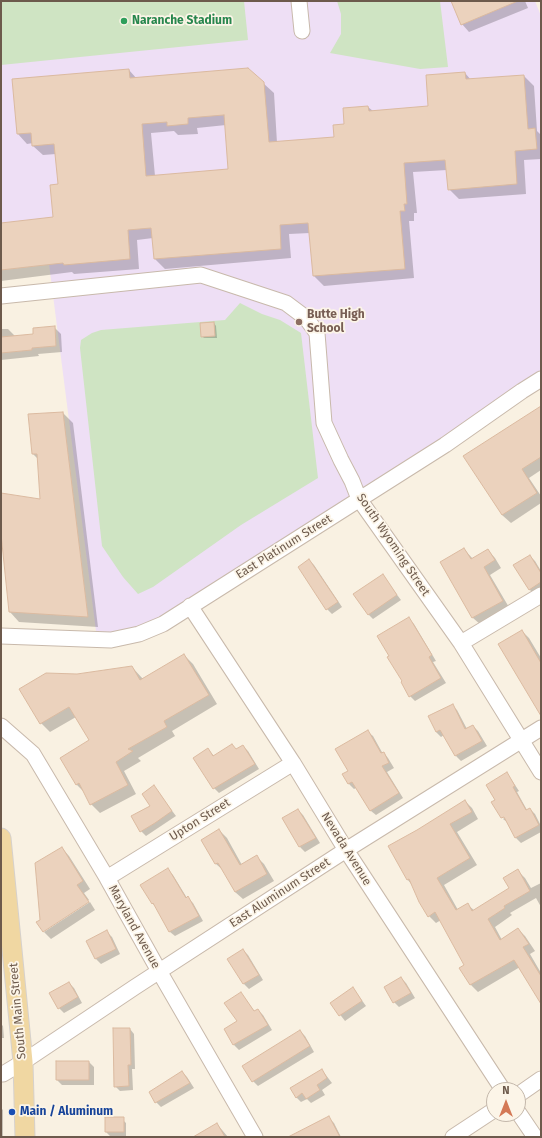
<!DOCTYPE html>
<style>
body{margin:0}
#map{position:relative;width:542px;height:1138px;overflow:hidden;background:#f9f1e2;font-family:"Fira Sans",sans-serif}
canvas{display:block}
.frame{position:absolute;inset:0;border:2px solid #6d5a4c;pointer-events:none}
.north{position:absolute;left:486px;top:1082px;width:40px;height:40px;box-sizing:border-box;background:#fcf5e8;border:1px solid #c3b7aa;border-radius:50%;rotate:0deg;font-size:11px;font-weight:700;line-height:16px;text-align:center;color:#6d5a4c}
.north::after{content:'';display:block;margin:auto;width:14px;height:18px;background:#d47956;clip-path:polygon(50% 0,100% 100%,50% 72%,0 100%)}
</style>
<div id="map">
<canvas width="542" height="1138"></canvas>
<div class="frame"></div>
<div class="north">N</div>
</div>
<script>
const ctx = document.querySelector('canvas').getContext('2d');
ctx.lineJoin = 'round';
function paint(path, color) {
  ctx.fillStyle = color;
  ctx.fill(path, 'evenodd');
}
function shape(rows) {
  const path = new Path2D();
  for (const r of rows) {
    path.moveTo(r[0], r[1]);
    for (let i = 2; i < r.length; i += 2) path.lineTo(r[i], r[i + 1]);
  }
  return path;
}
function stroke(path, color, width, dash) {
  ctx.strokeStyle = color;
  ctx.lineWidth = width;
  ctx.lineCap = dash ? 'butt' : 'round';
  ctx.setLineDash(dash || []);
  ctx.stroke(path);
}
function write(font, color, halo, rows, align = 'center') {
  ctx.font = font + ' "Fira Sans",sans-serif';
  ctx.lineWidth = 3.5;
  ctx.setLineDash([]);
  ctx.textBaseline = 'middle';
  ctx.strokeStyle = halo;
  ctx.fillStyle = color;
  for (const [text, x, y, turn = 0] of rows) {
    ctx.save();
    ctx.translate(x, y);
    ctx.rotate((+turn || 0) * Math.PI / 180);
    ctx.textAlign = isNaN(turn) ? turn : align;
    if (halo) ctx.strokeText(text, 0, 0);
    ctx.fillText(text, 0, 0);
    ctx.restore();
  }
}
paint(shape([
 [1,1,535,1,541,16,541,379,139,634,97,639,49,264,1,223]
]), '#eedff5');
paint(shape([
 [1,1,244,1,248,40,1,65],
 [337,1,440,1,448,67,420,69,330,53,341,34,341,14],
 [240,303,262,314,280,320,301,333,318,478,241,525,153,587,138,594,123,577,102,546,80,348,81,340,92,333,101,330,225,320]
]), '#cfe4c3');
paint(shape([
 [452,1,525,1,528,8,469,32,462,24],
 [129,70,137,79,263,83,274,93,277,143,335,138,345,125,368,107,373,111,429,107,465,73,471,80,524,76,534,86,537,131,541,135,541,159,524,160,526,194,459,199,449,189,447,170,413,172,417,213,414,213,414,221,409,221,414,278,324,286,314,276,310,233,289,234,291,258,165,269,155,259,153,238,137,240,139,269,74,274,72,272,1,281,1,224,54,218,59,185,56,154,43,155,33,146,33,143,27,144,18,134,13,80],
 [226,125,230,170,155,176,151,133,174,131,178,135,198,134,197,128],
 [214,323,216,326,217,338,204,338,202,336],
 [54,327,61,334,62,352,38,354,39,356,1,360,1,329,8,329,15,336,34,335],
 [541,408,541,470,529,478,541,496,541,503,511,523,502,515],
 [63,413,73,423,98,627,19,622,10,612,1,523,1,494,41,500,38,459,33,454],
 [464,549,473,559,488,550,495,558,501,568,490,575,510,609,481,625,473,618,442,563],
 [530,556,535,561,541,571,541,590,534,594,529,589],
 [309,560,314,565,342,607,332,614,327,609],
 [382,575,401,600,373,619,368,614],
 [409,619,414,624,436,661,433,662,446,683,415,701,410,696,402,682,403,682],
 [522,631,529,638,541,658,541,710],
 [184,655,193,664,217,704,172,731,175,736,138,758,141,761,124,771,136,794,100,813,91,804,85,793,77,785,61,758,90,741,76,717,50,732,41,723,77,675,132,667,143,679],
 [452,705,457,710,467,729,473,726,478,731,487,746,461,761,456,756,444,735,441,737,436,732,429,716],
 [368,732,373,736,383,754,384,753,388,758,394,768,387,772,403,798,376,815,371,811,356,788,354,789,349,784,344,774,349,771],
 [243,746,248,751,259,769,219,793,214,788,208,749,214,756,237,750],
 [507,774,511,779,519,791,517,792,527,810,530,809,535,814,541,826,541,832,521,843,516,838,507,822,503,819,508,815,496,801],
 [154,787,176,816,146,836,141,831,152,806],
 [465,801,472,808,478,819,457,832,477,865,444,885,458,910,468,905,475,911,510,888,518,871,525,878,531,888,541,883,541,907,536,898,510,913,512,915,495,927,502,940,518,929,525,936,535,951,530,954,541,973,541,1001,520,967,478,992,471,985,461,968,465,965,441,920,436,923,429,916,412,885,407,879,417,831],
 [298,810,303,815,320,843,305,852,300,847,283,819],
 [219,830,227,838,242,865,257,857,264,864,274,881,243,899,235,892,224,871,216,864,202,840],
 [62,848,69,856,90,889,84,893,89,900,44,930,41,920],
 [168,870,173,875,187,898,188,898,193,903,203,921,175,936,170,932,157,908,152,903],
 [90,902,95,910,51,939,44,932],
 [107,932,112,937,120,954,101,964,96,959,87,941],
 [243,950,248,955,263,980,249,989,244,984,229,959],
 [401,978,406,983,415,998,399,1007,394,1002],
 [69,983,74,988,82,1003,64,1013,59,1008],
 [353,988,366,1006,345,1021,331,1003],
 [241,993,255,1012,258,1010,263,1015,272,1030,239,1050,234,1045,225,1029,238,1021],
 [1,1024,3,1026,4,1038,1,1038],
 [130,1029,134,1034,135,1069,132,1069,133,1090,120,1091,115,1086],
 [300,1031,305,1036,314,1052,258,1086,253,1081],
 [57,1062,89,1062,94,1067,94,1085,62,1085,57,1080],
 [322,1070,332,1083,322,1090,325,1095,311,1103,307,1099,301,1102,296,1097],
 [182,1072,187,1077,194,1088,161,1107,156,1102],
 [1,1108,3,1110,3,1136,5,1137,1,1137],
 [121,1118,126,1123,126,1137,111,1137,106,1132],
 [329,1118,334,1123,341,1137,295,1137],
 [217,1124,228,1137,195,1137]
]), '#0003');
const building = shape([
 [451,1,518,1,461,25,451,1],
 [248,68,264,82,269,142,334,137,333,125,344,124,343,108,368,106,369,111,428,106,426,75,465,72,466,79,524,75,528,129,535,128,537,149,515,151,517,184,448,190,445,160,404,163,407,204,404,204,405,211,400,211,405,269,313,276,308,223,280,225,281,249,154,259,151,228,128,230,130,259,64,265,63,263,1,270,1,223,53,217,50,185,58,184,54,144,32,146,31,133,17,134,12,79,129,69,130,78,248,68],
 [224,115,228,169,146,176,142,124,167,122,167,126,188,124,188,118,224,115],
 [214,322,215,336,201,337,200,323,214,322],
 [55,326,56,346,32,348,32,350,1,353,1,337,33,334,33,328,55,326],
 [541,406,541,457,522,469,537,493,502,515,463,456,541,406],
 [63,412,88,617,9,612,1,534,1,493,40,499,37,454,32,454,28,414,63,412],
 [464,548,471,559,488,549,495,560,484,567,503,601,472,618,440,562,464,548],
 [530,555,541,573,541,582,529,590,513,565,530,555],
 [309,559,338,602,326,610,298,567,309,559],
 [383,574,397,595,368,615,353,594,383,574],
 [409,617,432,655,429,657,441,678,409,697,401,682,402,681,387,657,389,656,377,636,409,617],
 [522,630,541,663,541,716,498,644,522,630],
 [184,654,209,695,164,721,167,727,128,749,133,751,116,762,128,785,90,805,79,783,76,785,60,758,89,740,69,707,40,724,19,689,46,673,77,674,132,666,140,680,184,654],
 [453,704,465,729,473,725,482,741,455,756,440,730,436,732,428,716,453,704],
 [368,730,381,753,384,752,389,763,382,766,399,793,370,811,352,782,348,784,342,774,348,771,335,749,368,730],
 [232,744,236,749,243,745,255,764,213,789,193,758,208,748,213,756,232,744],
 [507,772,515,786,513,787,526,810,530,808,539,825,515,838,504,817,501,818,491,802,495,800,486,785,507,772],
 [154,785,172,811,155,823,140,832,131,816,150,806,142,794,154,785],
 [465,800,472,812,450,824,470,858,437,878,456,910,468,903,472,911,509,888,503,878,518,869,530,891,504,906,505,908,488,919,500,940,518,928,529,944,523,947,541,976,541,1004,514,960,470,985,459,968,464,965,435,912,428,917,419,902,409,879,407,880,388,846,417,830,465,800],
 [298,809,316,838,299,847,282,818,298,809],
 [219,829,240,865,257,855,267,874,235,892,218,863,215,864,201,840,219,829],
 [62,847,83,881,77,885,89,902,43,932,36,922,40,920,35,863,62,847],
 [168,868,186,898,188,896,199,916,169,932,153,903,152,904,140,885,168,868],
 [107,930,116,949,95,959,86,941,107,930],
 [243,949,259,975,243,984,227,959,243,949],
 [401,977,411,993,393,1003,384,987,401,977],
 [69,982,78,997,58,1009,49,993,69,982],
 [353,987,362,1001,339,1016,330,1003,353,987],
 [241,992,254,1011,258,1009,268,1025,233,1045,224,1029,237,1021,224,1003,241,992],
 [113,1028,130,1028,131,1065,128,1065,129,1086,114,1087,113,1028],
 [300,1030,310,1046,252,1082,242,1066,300,1030],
 [56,1061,89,1061,89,1080,56,1080,56,1061],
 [322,1069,327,1078,317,1085,320,1090,306,1099,302,1093,296,1098,290,1088,322,1069],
 [182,1071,190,1083,155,1103,149,1092,182,1071],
 [329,1116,340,1137,288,1137,329,1116],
 [105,1117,124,1117,124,1132,105,1132,105,1117],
 [217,1123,225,1137,193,1137,217,1123]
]);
paint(building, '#ebd2bd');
stroke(building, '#dbbaa0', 1);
const minor = shape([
 [299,1,302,31],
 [1,296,201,275,286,303,306,318,317,333,324,423,341,460,352,481,359,499,461,643,541,772],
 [190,606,293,763,346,850,503,1090],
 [1,636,111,640,139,634,163,624,445,445,522,391,541,379],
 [461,643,541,595],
 [1,726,33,754,107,878,159,971,255,1137],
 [107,878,293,763],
 [1,1074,3,1074,23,1062,135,987,346,850,541,728],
 [518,1095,541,1079],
 [518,1112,535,1137],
 [453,1137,494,1110]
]);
const major = shape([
 [1,838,23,1062,25,1137]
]);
stroke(minor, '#c8b9ab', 17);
stroke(major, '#d6d1cd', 21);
stroke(minor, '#fff', 15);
stroke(major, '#f0d7a2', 19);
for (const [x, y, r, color] of [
 [124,21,4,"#2e9e5b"],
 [299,322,4,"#8d6e63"],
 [12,1112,4,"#1a4fb4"]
]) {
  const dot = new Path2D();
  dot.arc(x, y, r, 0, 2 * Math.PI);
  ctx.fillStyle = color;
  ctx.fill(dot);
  stroke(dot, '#fcf5e8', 1.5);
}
write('bold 12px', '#27864d', '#fcf5e8', [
 ["Naranche Stadium",132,21]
], 'left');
write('bold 12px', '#785e54', '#fcf5e8', [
 ["Butte High",307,315],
 ["School",307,329]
], 'left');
write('12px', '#6d5a4c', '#fcf5e8', [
 ["South Wyoming Street",393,545,56],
 ["East Platinum Street",284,547,-32],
 ["Upton Street",200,820,-32],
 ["Nevada Avenue",346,849,58],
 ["East Aluminum Street",280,893,-33],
 ["Maryland Avenue",134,927,61],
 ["South Main Street",18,1011,-95]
]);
write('bold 12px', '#164399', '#fcf5e8', [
 ["Main / Aluminum",20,1112]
], 'left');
</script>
